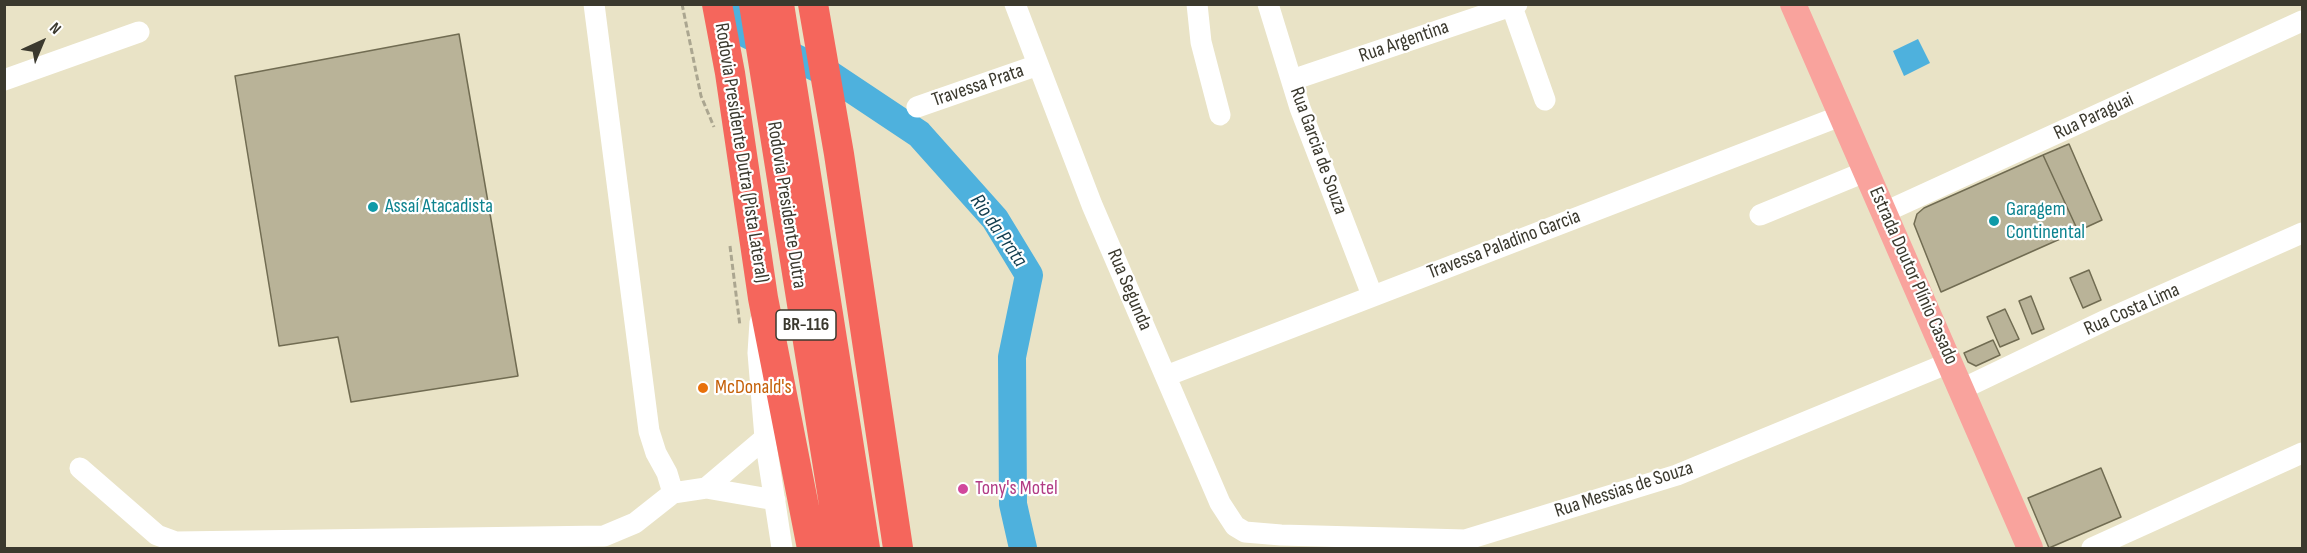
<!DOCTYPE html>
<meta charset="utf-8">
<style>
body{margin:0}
#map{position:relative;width:2307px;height:553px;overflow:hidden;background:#e9e3c6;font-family:"Sofia Sans Condensed",sans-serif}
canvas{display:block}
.frame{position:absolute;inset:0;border:6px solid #3b392e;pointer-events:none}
.north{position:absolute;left:12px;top:12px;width:60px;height:60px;-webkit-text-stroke:4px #fff;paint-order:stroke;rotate:44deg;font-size:16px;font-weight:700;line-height:24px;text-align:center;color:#3b392e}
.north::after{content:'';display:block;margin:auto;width:21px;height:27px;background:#3b392e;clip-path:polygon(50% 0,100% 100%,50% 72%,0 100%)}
</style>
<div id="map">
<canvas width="2307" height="553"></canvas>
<div class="frame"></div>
<div class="north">N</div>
</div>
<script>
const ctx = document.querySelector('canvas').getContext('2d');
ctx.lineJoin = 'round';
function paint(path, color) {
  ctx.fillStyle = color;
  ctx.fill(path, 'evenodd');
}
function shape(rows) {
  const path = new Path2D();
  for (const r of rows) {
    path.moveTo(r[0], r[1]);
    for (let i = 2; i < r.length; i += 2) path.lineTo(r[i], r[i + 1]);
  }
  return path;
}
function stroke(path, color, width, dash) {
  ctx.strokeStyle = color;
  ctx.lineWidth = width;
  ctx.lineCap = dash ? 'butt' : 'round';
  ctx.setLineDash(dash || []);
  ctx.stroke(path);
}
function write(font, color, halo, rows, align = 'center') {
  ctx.font = font + ' "Sofia Sans Condensed",sans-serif';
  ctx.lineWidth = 4.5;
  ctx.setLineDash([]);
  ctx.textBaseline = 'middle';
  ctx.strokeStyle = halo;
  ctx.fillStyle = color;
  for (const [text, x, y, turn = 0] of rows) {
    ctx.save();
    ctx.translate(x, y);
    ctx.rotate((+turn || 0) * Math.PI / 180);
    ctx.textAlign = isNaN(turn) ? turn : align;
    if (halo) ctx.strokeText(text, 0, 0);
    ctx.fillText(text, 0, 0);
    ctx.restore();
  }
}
paint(shape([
 [1918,39,1930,63,1904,76,1893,51]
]), '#4eb1dd');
stroke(shape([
 [724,4,734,28,829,74,919,134,995,219,1029,275,1012,357,1013,504,1023,548]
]), '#4eb1dd', 28);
const building = shape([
 [459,34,518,376,351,402,338,337,279,346,235,76,459,34],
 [2069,144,2102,220,2078,231,2043,155,2069,144],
 [2043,155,2078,231,1941,292,1914,224,1917,214,1924,208,2043,155],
 [2089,270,2101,300,2083,308,2070,278,2089,270],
 [2031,296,2044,329,2032,334,2019,301,2031,296],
 [2005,309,2019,339,2000,347,1987,317,2005,309],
 [1993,340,2000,355,1976,366,1968,362,1964,353,1993,340],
 [2101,468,2121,517,2049,548,2028,498,2101,468]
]);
paint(building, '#b9b398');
stroke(building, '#716c52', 1.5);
stroke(shape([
 [682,4,701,96,714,127],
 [730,246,740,326]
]), '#aba690', 3, [6, 3]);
stroke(shape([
 [594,4,649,431,656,453,667,473,673,493,706,488,775,500],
 [1015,4,1092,205,1220,503,1235,526,1245,532,1281,535,1465,540,1677,475,1951,362],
 [1197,4,1201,42,1220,115],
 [1268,4,1300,108,1372,295],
 [1511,4,1545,100],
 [4,80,139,32],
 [1292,80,1517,4],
 [917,107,1038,65],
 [1885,212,2302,21],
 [1760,215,1867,171],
 [760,322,758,353,765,438,782,548],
 [1166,376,1843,115],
 [1962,389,2108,319,2302,233],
 [80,468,157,535,176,542,604,536,635,523,673,493],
 [706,488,765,438],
 [2092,548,2302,453]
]), '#fff', 21);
stroke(shape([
 [1793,4,2030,548]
]), '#f9a39d', 26);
stroke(shape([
 [717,4,730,73,763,298,812,548],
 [754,4,841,548],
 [779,4,865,548],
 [813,4,839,154,898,548]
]), '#f5665c', 30);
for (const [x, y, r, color] of [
 [373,207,6,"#0f9aa8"],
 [1994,221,6,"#0f9aa8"],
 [703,388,6,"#e8710a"],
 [963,489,6,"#d1479c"]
]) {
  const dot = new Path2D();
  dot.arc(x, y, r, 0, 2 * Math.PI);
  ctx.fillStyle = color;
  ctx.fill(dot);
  stroke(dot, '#fff', 2);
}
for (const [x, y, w] of [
 [806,325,60]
]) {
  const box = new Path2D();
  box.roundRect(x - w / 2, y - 15, w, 30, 4.5);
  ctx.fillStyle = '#fff';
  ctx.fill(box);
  stroke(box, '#3b392e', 1.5);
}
write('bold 18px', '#3b392e', null, [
 ["BR-116",806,325]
]);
write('20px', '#3b392e', '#fff', [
 ["Rua Argentina",1404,42,-19],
 ["Travessa Prata",978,86,-19],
 ["Rua Paraguai",2094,117,-25],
 ["Rua Garcia de Souza",1318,151,70],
 ["Rodovia Presidente Dutra (Pista Lateral)",741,153,81],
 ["Rodovia Presidente Dutra",786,205,81],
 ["Travessa Paladino Garcia",1504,245,-21],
 ["Estrada Doutor Plínio Casado",1913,276,66],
 ["Rua Segunda",1129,290,67],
 ["Rua Costa Lima",2132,310,-24],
 ["Rua Messias de Souza",1624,490,-18]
]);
write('20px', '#0d838f', '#fff', [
 ["Assaí Atacadista",385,207],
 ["Garagem",2006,210],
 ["Continental",2006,233]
], 'left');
write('20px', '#c56008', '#fff', [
 ["McDonald's",715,388]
], 'left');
write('20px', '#b23c85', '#fff', [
 ["Tony's Motel",975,489]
], 'left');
write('italic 21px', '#103c4e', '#fff', [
 ["Rio da Prata",998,231,55]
]);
</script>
